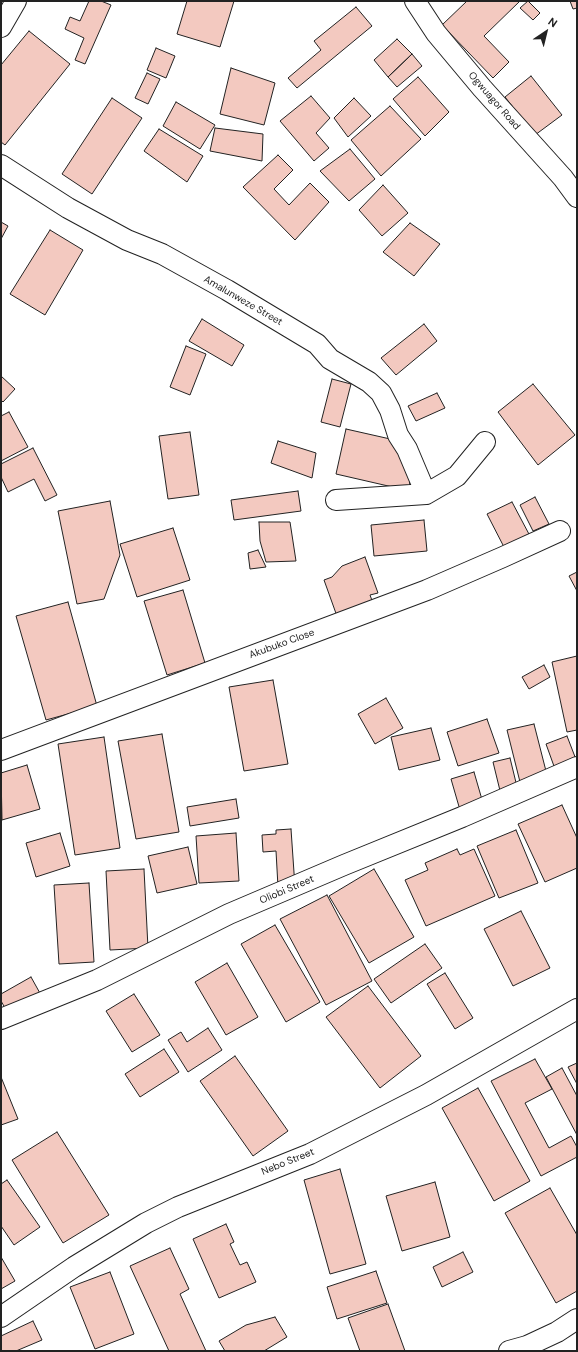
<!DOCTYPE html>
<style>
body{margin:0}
#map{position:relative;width:578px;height:1352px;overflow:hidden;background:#fff;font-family:"DM Sans",sans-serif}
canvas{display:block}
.frame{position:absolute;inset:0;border:2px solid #222;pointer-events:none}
.north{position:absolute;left:526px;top:12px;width:40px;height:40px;-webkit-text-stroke:3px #fff;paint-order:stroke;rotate:35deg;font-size:11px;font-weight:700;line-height:16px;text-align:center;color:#222}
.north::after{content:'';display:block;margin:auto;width:14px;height:18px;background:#222;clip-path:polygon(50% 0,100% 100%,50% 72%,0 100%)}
</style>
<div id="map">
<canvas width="578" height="1352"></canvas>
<div class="frame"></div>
<div class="north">N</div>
</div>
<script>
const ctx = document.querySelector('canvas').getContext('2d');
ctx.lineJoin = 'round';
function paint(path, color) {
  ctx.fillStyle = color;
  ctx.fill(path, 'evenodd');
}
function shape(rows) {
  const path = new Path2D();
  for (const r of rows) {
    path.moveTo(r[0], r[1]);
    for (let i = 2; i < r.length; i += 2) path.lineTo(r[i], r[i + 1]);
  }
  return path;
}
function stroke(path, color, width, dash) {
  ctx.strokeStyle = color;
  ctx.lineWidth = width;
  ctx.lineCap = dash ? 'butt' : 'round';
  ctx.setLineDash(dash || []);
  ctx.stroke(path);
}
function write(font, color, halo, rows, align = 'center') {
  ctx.font = font + ' "DM Sans",sans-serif';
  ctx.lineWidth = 3;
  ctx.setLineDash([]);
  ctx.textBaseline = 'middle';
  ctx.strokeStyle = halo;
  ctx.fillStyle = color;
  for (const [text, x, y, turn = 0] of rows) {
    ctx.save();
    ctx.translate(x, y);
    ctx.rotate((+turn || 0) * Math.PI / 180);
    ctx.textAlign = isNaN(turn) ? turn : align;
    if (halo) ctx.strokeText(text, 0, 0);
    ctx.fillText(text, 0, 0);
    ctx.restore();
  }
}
const building = shape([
 [89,1,101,1,111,5,85,64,75,60,84,38,65,29,70,17,80,21,89,1],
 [187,1,234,1,220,47,177,34,187,1],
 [467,1,520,1,484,36,509,62,493,78,442,25,467,1],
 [528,1,540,13,533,20,520,8,528,1],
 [570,1,577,1,577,8,573,9,570,1],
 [356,7,372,26,297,88,288,78,321,50,314,41,356,7],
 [29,31,70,64,5,145,1,142,1,65,29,31],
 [397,39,412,54,388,77,374,60,397,39],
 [156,48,175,56,166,78,147,70,156,48],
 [412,54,422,66,397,87,388,77,412,54],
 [231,68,275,83,264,125,220,114,231,68],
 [147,73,160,79,148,104,135,98,147,73],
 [531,76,562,115,535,135,505,97,531,76],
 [418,77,449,112,425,136,393,99,418,77],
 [311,96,330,118,316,133,329,148,314,161,280,121,311,96],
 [112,98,142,118,92,194,62,174,112,98],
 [354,98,371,116,348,137,334,118,354,98],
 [176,102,215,125,200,149,163,126,176,102],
 [390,106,421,139,381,176,351,140,390,106],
 [215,128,263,134,262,161,210,151,215,128],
 [159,129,203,156,187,182,144,151,159,129],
 [350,149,375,179,349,201,320,171,350,149],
 [278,155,293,170,274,189,289,205,310,183,329,202,295,240,243,187,278,155],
 [383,185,408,213,382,236,359,210,383,185],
 [1,222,8,226,1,239,1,222],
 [410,223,440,244,414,276,383,252,410,223],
 [50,230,83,250,45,315,10,294,50,230],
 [202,319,244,345,232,366,189,341,202,319],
 [424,324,437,341,396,375,381,358,424,324],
 [186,346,206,354,190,395,170,387,186,346],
 [1,376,15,389,3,402,1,400,1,376],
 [332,379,351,384,340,427,321,422,332,379],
 [533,384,575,435,538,465,498,412,533,384],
 [437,393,445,408,416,421,408,406,437,393],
 [9,412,28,447,1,461,1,416,9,412],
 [346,429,408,443,410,491,336,474,346,429],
 [190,432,199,495,168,499,159,436,190,432],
 [278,441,316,453,312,478,271,463,278,441],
 [33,448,57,495,45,501,34,479,8,492,1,477,1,464,33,448],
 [298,491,301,511,234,520,231,500,298,491],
 [535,497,549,524,533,531,520,505,535,497],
 [110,501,120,555,104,599,77,604,58,511,110,501],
 [512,502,530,536,505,549,487,514,512,502],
 [424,520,427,551,374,556,371,525,424,520],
 [259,522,290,522,296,561,266,562,260,541,259,522],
 [173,528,190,580,137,597,120,544,173,528],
 [258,550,266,567,250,569,248,553,258,550],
 [365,557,378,593,370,595,374,606,338,619,324,580,332,577,342,566,365,557],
 [577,572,577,591,569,576,577,572],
 [183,590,205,663,167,675,144,601,183,590],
 [68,602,97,706,46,720,16,616,68,602],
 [577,656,577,730,567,732,552,662,577,656],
 [544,665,550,677,529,689,522,677,544,665],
 [273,680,288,764,244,771,229,687,273,680],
 [386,698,403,728,375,744,358,714,386,698],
 [487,719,499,753,458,766,447,732,487,719],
 [534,724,547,775,520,782,507,730,534,724],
 [431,728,440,760,399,770,391,737,431,728],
 [162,734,179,832,136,839,118,741,162,734],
 [567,736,577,762,555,769,546,744,567,736],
 [104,737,120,848,75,855,58,744,104,737],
 [510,758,520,799,503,803,493,762,510,758],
 [27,765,40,809,2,820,1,773,27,765],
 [474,772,485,810,462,817,451,779,474,772],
 [236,799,239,818,190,826,187,807,236,799],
 [562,805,577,838,577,868,545,882,518,824,562,805],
 [291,829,295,887,278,887,276,851,263,852,262,835,276,834,276,830,291,829],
 [516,830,538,883,499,898,477,846,516,830],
 [60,833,70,866,36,877,26,843,60,833],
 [236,833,239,881,199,883,196,836,236,833],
 [188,847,197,884,157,893,148,856,188,847],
 [457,849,460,855,474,849,495,896,426,926,405,880,428,870,425,863,457,849],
 [144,869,148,948,110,950,106,871,144,869],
 [374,869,414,937,369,963,329,896,374,869],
 [89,883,94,962,59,964,54,885,89,883],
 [327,895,372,981,326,1005,280,919,327,895],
 [521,911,550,968,513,986,484,929,521,911],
 [275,925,320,1002,286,1022,241,944,275,925],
 [425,944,442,968,391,1003,374,979,425,944],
 [227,963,258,1017,226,1035,195,982,227,963],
 [445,973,473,1018,455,1029,427,984,445,973],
 [31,977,41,995,8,1013,1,1001,1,994,31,977],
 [368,986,421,1056,380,1088,326,1017,368,986],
 [134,994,160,1035,132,1052,106,1011,134,994],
 [208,1028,222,1050,188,1072,168,1040,181,1032,187,1042,208,1028],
 [164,1049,179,1072,140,1097,125,1074,164,1049],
 [235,1056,288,1131,253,1156,200,1081,235,1056],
 [535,1059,552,1089,525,1103,549,1148,571,1136,577,1147,577,1157,541,1176,491,1081,535,1059],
 [577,1063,577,1084,568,1067,577,1063],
 [562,1068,577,1096,577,1135,546,1077,562,1068],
 [1,1077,18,1119,1,1125,1,1077],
 [478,1088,530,1181,494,1201,442,1108,478,1088],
 [57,1132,109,1215,63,1243,12,1160,57,1132],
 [340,1169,366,1264,330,1274,304,1180,340,1169],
 [7,1180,40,1227,14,1245,1,1226,1,1184,7,1180],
 [435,1182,450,1237,402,1251,386,1196,435,1182],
 [550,1188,577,1235,577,1291,556,1303,505,1213,550,1188],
 [226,1224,234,1242,230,1244,240,1265,247,1262,256,1282,219,1298,193,1239,226,1224],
 [170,1248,189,1289,180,1294,206,1351,169,1351,130,1266,170,1248],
 [463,1252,473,1272,442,1287,433,1267,463,1252],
 [1,1257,15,1281,1,1289,1,1257],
 [376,1271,387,1303,337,1319,327,1287,376,1271],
 [110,1272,134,1334,95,1349,70,1287,110,1272],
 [388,1304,405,1351,360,1351,348,1318,388,1304],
 [275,1317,287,1337,264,1351,225,1351,219,1341,246,1325,275,1317],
 [33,1321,42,1340,16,1351,1,1351,1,1336,33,1321]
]);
paint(building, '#f3c9c0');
stroke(building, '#222', 1);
const street = shape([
 [415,1,436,33,482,88,563,178,577,197],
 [1,27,16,1],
 [1,165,68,208,127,240,162,254,227,290,317,344,330,359,369,382,381,393,390,410,398,435,407,449,426,494],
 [336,500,426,494,457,476,485,442],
 [1,750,427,590,503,557,560,531],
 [1,1019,97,980,229,914,344,865,462,817,577,767],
 [1,1317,74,1267,146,1223,178,1207,310,1154,426,1095,577,1009],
 [509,1351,527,1346,557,1332,577,1319]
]);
stroke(street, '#222', 22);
stroke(street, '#fff', 20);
write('10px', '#222', '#fff', [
 ["Ogwuagor Road",494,101,49],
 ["Amalunweze Street",243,301,30],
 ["Akubuko Close",282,644,-20],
 ["Oliobi Street",287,890,-23],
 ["Nebo Street",288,1162,-22]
]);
</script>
